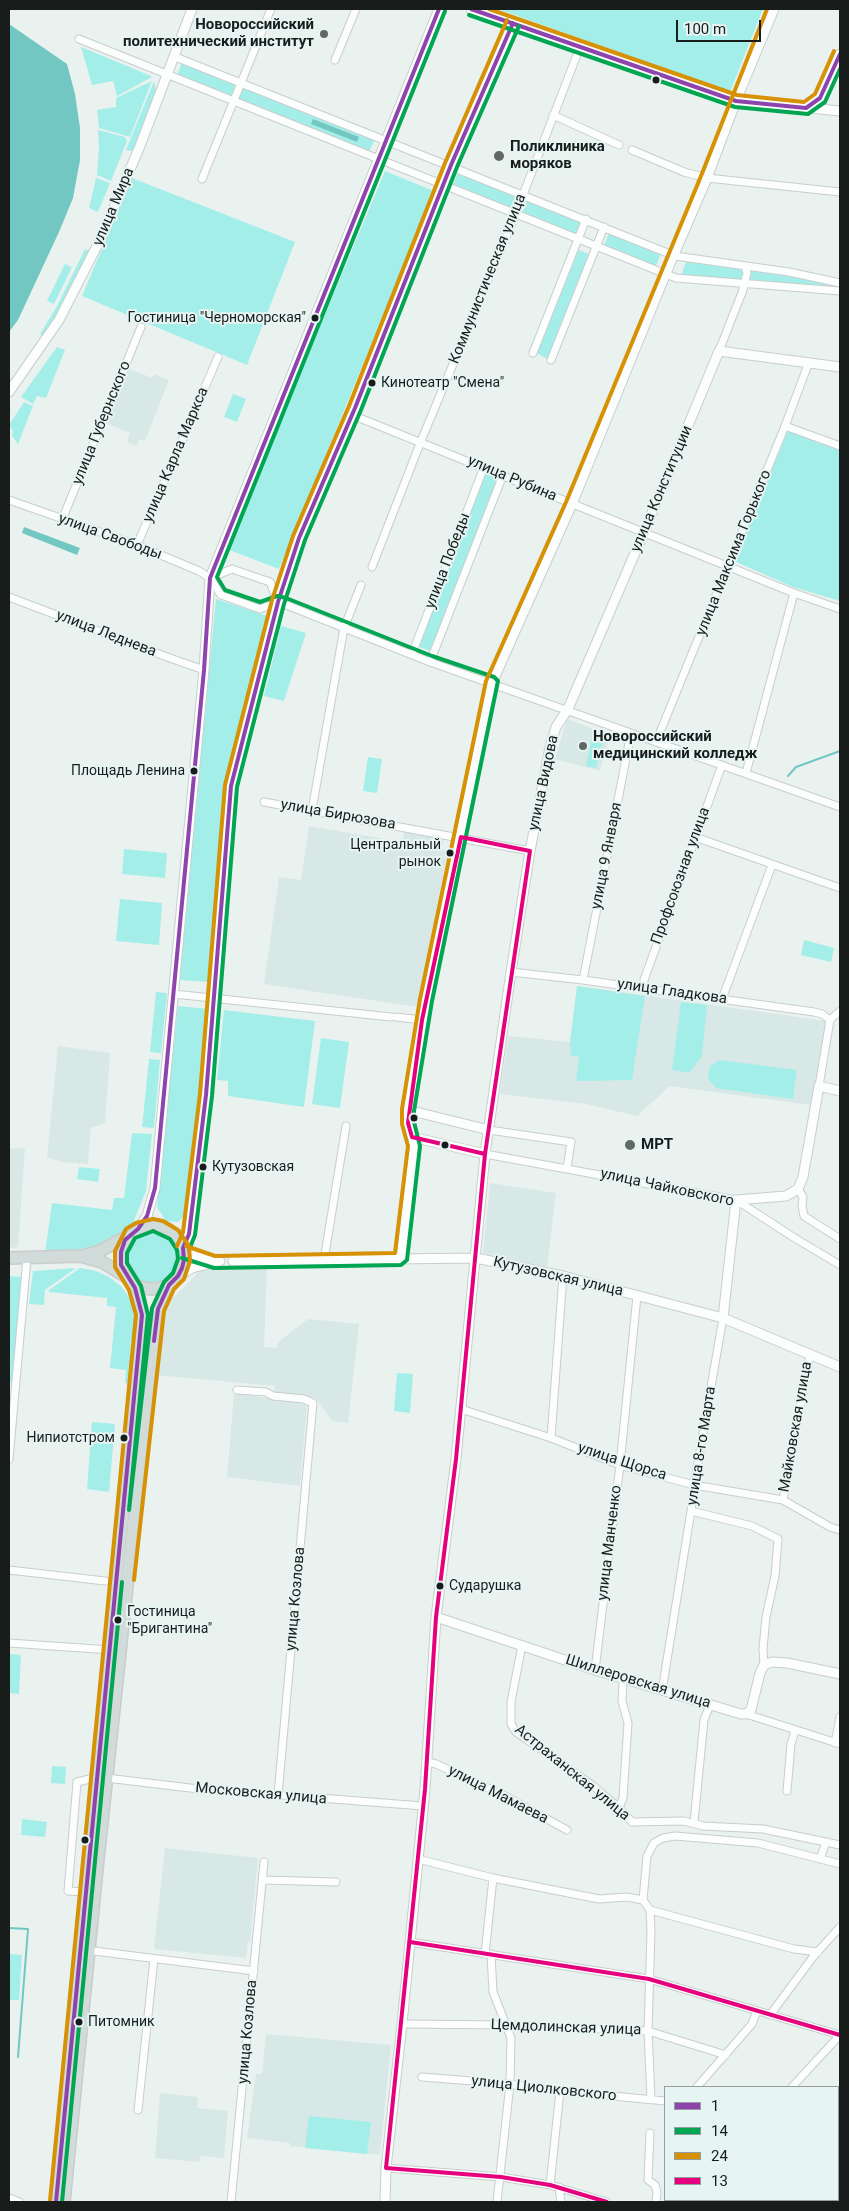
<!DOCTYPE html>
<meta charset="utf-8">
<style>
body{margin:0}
#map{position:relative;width:849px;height:2211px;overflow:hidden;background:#eaf2f0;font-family:Roboto,sans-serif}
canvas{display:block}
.frame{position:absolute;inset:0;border:10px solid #181d1c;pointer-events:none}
.legend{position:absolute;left:664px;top:2086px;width:175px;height:115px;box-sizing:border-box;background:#e6f5f3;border:1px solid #949f9d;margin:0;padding:6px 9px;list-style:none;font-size:15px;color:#181d1c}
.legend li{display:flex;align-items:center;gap:10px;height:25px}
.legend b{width:25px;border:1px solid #949f9d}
.scale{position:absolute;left:676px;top:20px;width:85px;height:22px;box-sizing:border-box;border:2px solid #181d1c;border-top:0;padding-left:6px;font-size:15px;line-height:18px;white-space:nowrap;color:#181d1c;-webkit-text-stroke:4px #e6f5f3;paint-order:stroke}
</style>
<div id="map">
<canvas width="849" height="2211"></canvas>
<div class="frame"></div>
<ul class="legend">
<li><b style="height:6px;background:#8e44ad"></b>1</li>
<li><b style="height:6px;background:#00a651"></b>14</li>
<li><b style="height:6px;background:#d69104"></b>24</li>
<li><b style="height:6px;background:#e5007d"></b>13</li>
</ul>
<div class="scale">100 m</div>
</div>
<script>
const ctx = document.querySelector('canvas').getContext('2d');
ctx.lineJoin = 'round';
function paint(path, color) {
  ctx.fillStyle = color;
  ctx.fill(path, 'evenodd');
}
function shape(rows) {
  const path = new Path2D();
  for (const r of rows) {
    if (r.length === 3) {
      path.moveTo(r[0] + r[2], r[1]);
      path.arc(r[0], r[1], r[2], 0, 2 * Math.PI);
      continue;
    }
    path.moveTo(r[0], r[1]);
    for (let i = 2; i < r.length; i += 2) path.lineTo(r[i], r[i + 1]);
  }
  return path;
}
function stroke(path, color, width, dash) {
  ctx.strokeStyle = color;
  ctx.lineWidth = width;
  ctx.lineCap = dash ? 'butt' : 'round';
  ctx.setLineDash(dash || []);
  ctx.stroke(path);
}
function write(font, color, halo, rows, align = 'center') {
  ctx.font = font + ' Roboto,sans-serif';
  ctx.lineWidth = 4;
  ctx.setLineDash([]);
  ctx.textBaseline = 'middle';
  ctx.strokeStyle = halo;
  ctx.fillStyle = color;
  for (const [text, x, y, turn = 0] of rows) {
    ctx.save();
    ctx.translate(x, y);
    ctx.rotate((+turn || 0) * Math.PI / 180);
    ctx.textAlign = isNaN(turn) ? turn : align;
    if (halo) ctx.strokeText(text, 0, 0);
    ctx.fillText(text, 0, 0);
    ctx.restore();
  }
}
paint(shape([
 [128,368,152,378,154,374,169,380,145,441,139,439,136,446,127,442,130,433,106,423],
 [567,719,610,735,600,771,555,759],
 [309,826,448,850,417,1007,264,984,279,877,301,880],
 [405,827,444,834,442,849,402,842],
 [577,986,826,1021,811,1105,670,1086,637,1116,586,1104,500,1094,508,1036,570,1042],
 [58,1046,110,1053,105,1123,91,1128,88,1164,62,1162,47,1157],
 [25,1148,18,1247,9,1248,9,1149],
 [490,1183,556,1193,547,1267,483,1253],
 [216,1266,267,1266,264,1347,277,1348,278,1342,308,1319,359,1324,348,1423,332,1421,316,1398,274,1394,275,1386,155,1375,164,1310,167,1304,201,1270],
 [234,1393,307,1404,300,1486,227,1477],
 [165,1848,258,1858,250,1942,248,1942,246,1958,154,1949],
 [266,2034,391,2045,380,2155,290,2146,290,2143,247,2138,256,2074,262,2074],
 [160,2093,198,2097,197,2108,228,2111,224,2158,200,2156,199,2162,155,2158]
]), '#d7e8e6');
paint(shape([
 [498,9,763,9,730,92],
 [81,47,151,76,152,77,117,96,113,81,92,85],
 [182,62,237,84,231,98,177,76],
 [152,81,130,137,99,128,97,110,116,107,116,98],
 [154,81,156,91,134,150,130,151,126,150],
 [243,85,376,137,368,154,237,101],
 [98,130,125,137,127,141,111,181,97,175,99,147],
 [385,171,434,191,279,569,227,549],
 [458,172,519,196,513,209,453,185],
 [96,178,110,183,98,212,89,208],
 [132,178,295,242,247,365,82,296],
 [528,198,583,220,577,235,522,214],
 [609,233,661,253,656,266,604,245],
 [85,249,90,251,63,308,43,337,40,334,57,306],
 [579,250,591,255,548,359,536,353],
 [686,262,744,269,742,282,681,275],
 [65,264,72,267,54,304,47,301],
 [749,270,836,284,836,288,749,282],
 [57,347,65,350,46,398,37,396,33,404,21,397],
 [233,394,246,399,237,422,224,417],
 [24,402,33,406,18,444,12,436,13,431,9,425],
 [788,431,840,450,840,601,793,587,734,561],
 [485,472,500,479,430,651,417,646],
 [216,599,267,616,224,787,209,982,180,980],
 [281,626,306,633,284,701,264,696],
 [593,733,604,736,596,768,586,766],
 [368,757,382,759,377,793,363,791],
 [124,849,167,853,165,878,122,874],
 [120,899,162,903,159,945,116,941],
 [804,940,834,948,831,962,801,955],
 [577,986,645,996,632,1080,576,1081,579,1057,571,1056,570,1042],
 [156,992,167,993,161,1053,150,1052],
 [681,1002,707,1005,702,1056,689,1073,672,1070],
 [178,1006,208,1009,186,1214,178,1222,166,1221,157,1207],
 [224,1010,315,1021,304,1107,228,1096,228,1081,217,1080],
 [321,1038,349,1042,340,1108,312,1104],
 [149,1059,160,1060,154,1128,142,1127],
 [720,1060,797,1070,793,1099,716,1088,709,1080,708,1073,710,1066],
 [132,1133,152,1134,146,1191,133,1223,110,1241,93,1249,77,1252,45,1253,52,1203,112,1210,114,1198,124,1198],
 [79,1167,100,1169,98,1182,77,1179],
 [152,1257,27],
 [76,1268,45,1290,44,1305,29,1304,33,1271],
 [80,1268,96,1271,109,1277,122,1287,135,1307,137,1317,137,1339,131,1339,130,1356,134,1357,131,1384,125,1383,126,1370,110,1368,116,1307,107,1306,107,1298,49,1292,49,1290],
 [9,1276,22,1277,13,1383,9,1382],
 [148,1323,126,1576,119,1576,147,1324],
 [397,1373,413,1374,410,1413,394,1411],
 [92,1422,115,1424,109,1492,87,1489],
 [9,1654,21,1655,19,1694,9,1693],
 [52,1766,66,1767,65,1784,51,1783],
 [22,1819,47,1822,45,1837,21,1835],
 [9,1954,22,1955,19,2000,9,2000],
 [309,2116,371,2122,367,2154,305,2148]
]), '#a4eee9');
paint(shape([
 [9,24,67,64,75,94,80,128,80,160,73,198,59,232,18,320,9,332],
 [313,119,359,137,357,142,311,124],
 [24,527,80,548,77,555,22,533]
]), '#73c7c2');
stroke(shape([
 [788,776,796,767,840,751],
 [9,1928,28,1929,18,2057]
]), '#73c7c2', 2);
const minor = shape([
 [79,39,676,278,840,291],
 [173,56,675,256,789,272,840,283],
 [335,60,356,9],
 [553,115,619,145],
 [632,150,684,172,707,178,840,192],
 [202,179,271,9],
 [719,351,743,290,747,273,745,266],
 [533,353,586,219],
 [551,360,604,227],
 [352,415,794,593,840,609],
 [785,426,840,446],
 [9,500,137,545,199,571,210,578,221,595,260,609,278,602,284,604,430,662,840,807],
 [62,520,141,327],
 [137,545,218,357],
 [372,567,421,441,516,213,580,47],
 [210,578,232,569,270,582,278,602],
 [9,597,167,657,204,670],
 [412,654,484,467],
 [430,662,503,475],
 [656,742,785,426,809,362],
 [746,773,794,593],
 [264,802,530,851],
 [312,810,344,628,361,585],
 [695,837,840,888],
 [511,972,583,980,814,1012,822,1014,830,1020],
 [583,980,631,733],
 [644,989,644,980,722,765],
 [174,994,391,1017],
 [722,999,772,865],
 [396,1017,422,1020],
 [819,1086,830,1020,840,1011],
 [489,1130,571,1142,567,1168],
 [485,1154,736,1200,793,1237,840,1265],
 [798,1189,803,1197,802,1206,804,1216,840,1239],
 [324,1260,346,1126],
 [237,1390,266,1392,273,1396,304,1399,313,1403,278,1795],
 [461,1409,551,1438,620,1465,694,1485,783,1500,830,1527,840,1530],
 [551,1438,563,1276],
 [9,1459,27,1258],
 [783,1500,810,1354],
 [691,1511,752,1526,778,1539,775,1576,766,1617,763,1649,764,1665],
 [9,1570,105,1581],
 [9,1643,111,1650],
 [522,1645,511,1702,511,1724,516,1732,592,1785,619,1808,632,1822,684,1821,703,1826,763,1829,840,1845],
 [595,1670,620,1465,637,1296],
 [662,1691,691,1511,694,1485,723,1318],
 [746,1714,840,1744],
 [835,1743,840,1717],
 [427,1762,436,1764,505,1796,567,1830],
 [787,1791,791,1744,795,1731],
 [619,1808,623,1798,628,1723,622,1701,623,1679],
 [694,1822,704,1720,710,1705],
 [418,1859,493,1878,599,1899,627,1897,643,1900],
 [820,1859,826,1842],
 [263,1880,336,1882],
 [86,1892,68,1891,77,1782,98,1777,190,1788,423,1806],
 [650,1910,794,1949,818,1952],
 [410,1942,649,1979,840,2035],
 [86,1950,254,1971],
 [485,1954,493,1878],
 [491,1954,493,1992,511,2038,510,2084,497,2202],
 [770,2015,813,1957,840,1927],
 [402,2024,507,2025,648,2031,726,2055],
 [422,2077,510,2084,560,2091,665,2101],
 [697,2087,752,2024,757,2011],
 [792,2087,840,2035],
 [651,2099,648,2031,651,1931,650,1910,643,1900,647,1856,654,1843,663,1838,675,1836,758,1843,840,1864],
 [138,2110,154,1959],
 [838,2117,840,2118],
 [650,2133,648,2180,655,2185,657,2192,656,2202],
 [386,2168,501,2177,550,2185,607,2202],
 [550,2185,560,2091],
 [559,2187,561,2202],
 [838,2187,840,2187],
 [9,2198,19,2202],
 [231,2202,264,1862],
 [679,2202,679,2200]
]);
const tertiary = shape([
 [471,9,736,101,840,111],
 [806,108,820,98,840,54],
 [9,392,59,320,101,238,140,146,192,9],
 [408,1110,489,1130],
 [412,1137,485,1154],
 [138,1229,147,1216,155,1188,204,670,210,578,439,9],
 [183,1248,189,1234,206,1095,231,786,278,602,299,538,355,408,451,165,513,23],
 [184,1252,212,1261],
 [401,1259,414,1146,408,1123,408,1110,426,1000,487,701,492,683,572,504,666,273,707,178,736,101,774,9],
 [233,1261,476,1258,563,1276,723,1318,840,1367],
 [178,1276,192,1268,220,1261],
 [723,1318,736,1200,786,1196,798,1189,803,1177,819,1086,840,1091],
 [436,1617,595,1670,741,1714,746,1714,751,1710,760,1673,764,1665,772,1662,787,1663,840,1674],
 [385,2202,386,2168,402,2024,425,1789,436,1617,456,1459,485,1154,511,972,530,851,550,747,556,727,568,709,644,532,719,351,840,367]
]);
const trunk = shape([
 [152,1257,32],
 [84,1257,102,1262,125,1276],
 [9,1258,82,1256,98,1252,126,1237],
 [56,2202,142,1315,138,1296,132,1282],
 [64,2202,97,1869,155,1322,158,1309,169,1285]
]);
stroke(minor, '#c8cecd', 9);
stroke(tertiary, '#c8cecd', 11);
stroke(trunk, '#cacdcc', 14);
stroke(minor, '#fcfdfd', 7);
stroke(tertiary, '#fcfdfd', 9);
stroke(trunk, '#d0dbda', 11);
stroke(shape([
 [471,9,736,101,806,108],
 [806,108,820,98,840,54],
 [183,1248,189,1234,206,1095,231,786,278,602,299,538,355,408,451,165,513,23],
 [154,1341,158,1309,169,1285,178,1276,182,1268,184,1260,183,1248],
 [56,2202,142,1315,135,1288,121,1265,121,1252,125,1240,138,1229,147,1216,155,1188,204,670,210,578,439,9]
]), '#8e44ad', 4);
stroke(shape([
 [469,15,735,107,808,114,825,102,840,69],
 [153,1231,170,1239,177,1250,178,1259,173,1273,164,1282,152,1308,129,1510,148,1315,141,1286,127,1263,127,1253,135,1238,153,1231],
 [189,1250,195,1235,212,1096,237,787,284,604,305,540,361,410,457,167,519,26],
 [182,1258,214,1268,401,1265,407,1260,420,1146,414,1122,414,1111,432,1001,498,681,494,677,432,656,286,598,277,596,260,602,225,590,217,577,445,11],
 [62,2202,122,1582]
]), '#00a651', 4);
stroke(shape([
 [489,9,737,95,804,102,815,94,834,51],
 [177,1246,183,1232,200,1094,225,785,272,600,293,536,349,406,445,163,507,20],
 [186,1246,215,1256,395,1253,408,1146,402,1124,402,1109,420,999,486,681,566,502,701,176,767,9],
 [50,2201,136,1315,129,1290,115,1267,115,1251,126,1229,136,1223,153,1219,163,1221,178,1230,189,1246,190,1261,184,1279,174,1289,164,1311,134,1580]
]), '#d69104', 4);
stroke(shape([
 [461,837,530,851,485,1154,412,1137,408,1123,422,1020,461,837],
 [485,1154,456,1459,436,1617,425,1789,386,2168,501,2177,550,2185,607,2202],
 [410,1942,649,1979,840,2035]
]), '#e5007d', 4);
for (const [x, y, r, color] of [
 [324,34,5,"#626866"],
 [656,80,4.5,"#181d1c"],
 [499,156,6,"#626866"],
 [315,318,4.5,"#181d1c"],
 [372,383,4.5,"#181d1c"],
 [583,746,5,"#626866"],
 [194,771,4.5,"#181d1c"],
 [450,853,4.5,"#181d1c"],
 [414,1118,4.5,"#181d1c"],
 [445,1145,4.5,"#181d1c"],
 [630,1145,6,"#626866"],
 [203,1167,4.5,"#181d1c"],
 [124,1438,4.5,"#181d1c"],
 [440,1586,4.5,"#181d1c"],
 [118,1620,4.5,"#181d1c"],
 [85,1840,4.5,"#181d1c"],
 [79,2022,4.5,"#181d1c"]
]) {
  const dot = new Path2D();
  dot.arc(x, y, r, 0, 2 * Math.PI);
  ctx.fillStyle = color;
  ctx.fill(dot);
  stroke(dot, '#e6f5f3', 2);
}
write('14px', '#181d1c', '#e6f5f3', [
 ["Гостиница \"Черноморская\"",306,318,"right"],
 ["Кинотеатр \"Смена\"",381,383],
 ["Площадь Ленина",185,771,"right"],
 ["Центральный",441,845,"right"],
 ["рынок",441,862,"right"],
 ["Кутузовская",212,1167],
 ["Нипиотстром",115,1438,"right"],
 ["Сударушка",449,1586],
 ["Гостиница",127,1612],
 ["\"Бригантина\"",127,1629],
 ["Питомник",88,2022]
], 'left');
write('bold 15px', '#181d1c', '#e6f5f3', [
 ["Новороссийский",314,25,"right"],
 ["политехнический институт",314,42,"right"],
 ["Поликлиника",510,147],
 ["моряков",510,164],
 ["Новороссийский",593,737],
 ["медицинский колледж",593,754],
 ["МРТ",641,1145]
], 'left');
write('15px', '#181d1c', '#e6f5f3', [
 ["улица Мира",114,207,-67],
 ["Коммунистическая улица",488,279,-68],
 ["улица Губернского",102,423,-68],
 ["улица Карла Маркса",176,455,-67],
 ["улица Рубина",512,479,23],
 ["улица Конституции",662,489,-67],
 ["улица Свободы",110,537,20],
 ["улица Максима Горького",734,553,-68],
 ["улица Победы",448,561,-69],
 ["улица Леднева",106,634,21],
 ["улица Видова",544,783,-78],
 ["улица Бирюзова",338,815,10],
 ["улица 9 Января",607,856,-79],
 ["Профсоюзная улица",681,876,-70],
 ["улица Гладкова",672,992,8],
 ["улица Чайковского",667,1188,12],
 ["Кутузовская улица",558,1277,13],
 ["Майковская улица",796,1427,-80],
 ["улица 8-го Марта",702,1446,-81],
 ["улица Щорса",622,1462,18],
 ["улица Манченко",610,1543,-83],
 ["улица Козлова",296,1599,-85],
 ["Шиллеровская улица",638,1682,17],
 ["Астраханская улица",572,1773,39],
 ["Московская улица",261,1794,5],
 ["улица Мамаева",498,1795,27],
 ["Цемдолинская улица",566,2028,2],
 ["улица Козлова",248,2032,-85],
 ["улица Циолковского",544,2089,6]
]);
</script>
